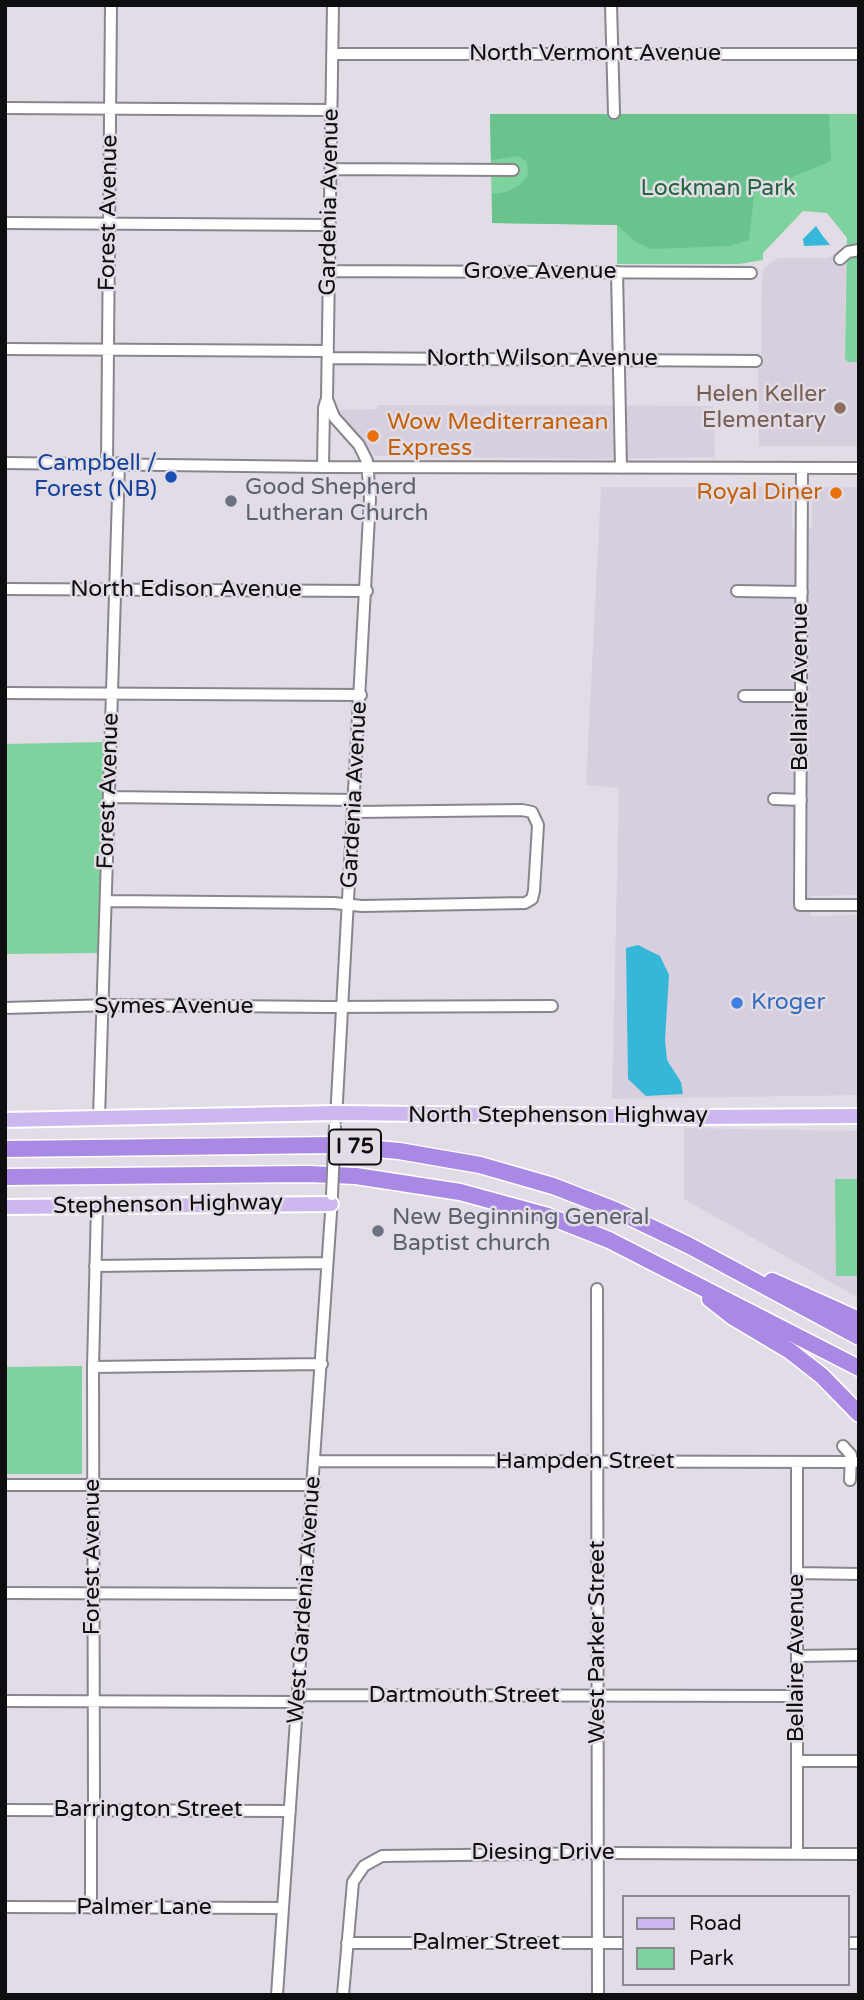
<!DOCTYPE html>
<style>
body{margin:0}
#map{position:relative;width:864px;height:2000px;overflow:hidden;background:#e1dce5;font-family:"Varela Round",sans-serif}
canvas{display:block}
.frame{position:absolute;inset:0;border:7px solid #0e0d10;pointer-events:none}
.legend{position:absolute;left:622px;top:1895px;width:228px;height:91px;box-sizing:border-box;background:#e1dce5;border:2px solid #8d8990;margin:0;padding:9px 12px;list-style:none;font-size:21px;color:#0e0d10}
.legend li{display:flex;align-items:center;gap:14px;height:35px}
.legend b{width:35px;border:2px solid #8d8990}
</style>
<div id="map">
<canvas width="864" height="2000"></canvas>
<div class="frame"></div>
<ul class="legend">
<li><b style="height:9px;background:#ccb8ef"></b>Road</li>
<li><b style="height:19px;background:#7ed29d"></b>Park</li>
</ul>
</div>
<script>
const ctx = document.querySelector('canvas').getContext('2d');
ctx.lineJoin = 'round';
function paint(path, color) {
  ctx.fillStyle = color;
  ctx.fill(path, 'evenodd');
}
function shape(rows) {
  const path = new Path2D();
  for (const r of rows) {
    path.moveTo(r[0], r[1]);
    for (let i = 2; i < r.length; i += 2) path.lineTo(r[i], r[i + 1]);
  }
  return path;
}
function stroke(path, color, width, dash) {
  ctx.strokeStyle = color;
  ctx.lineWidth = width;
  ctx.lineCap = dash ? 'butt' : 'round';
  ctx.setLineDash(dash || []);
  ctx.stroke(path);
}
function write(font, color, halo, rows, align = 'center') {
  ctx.font = font + ' "Varela Round",sans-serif';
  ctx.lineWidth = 5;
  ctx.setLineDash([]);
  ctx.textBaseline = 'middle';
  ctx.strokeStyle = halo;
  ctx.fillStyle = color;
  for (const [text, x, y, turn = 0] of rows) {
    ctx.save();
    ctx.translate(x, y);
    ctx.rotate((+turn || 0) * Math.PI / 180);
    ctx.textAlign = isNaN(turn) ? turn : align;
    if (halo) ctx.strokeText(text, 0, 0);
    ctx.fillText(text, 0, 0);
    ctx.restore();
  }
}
paint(shape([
 [846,247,845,359,848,362,859,362,859,446,759,446,758,369,761,368,762,275,765,267,778,258,828,258],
 [377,405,714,406,715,457,592,459,374,456,338,410,377,409],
 [601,487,792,487,792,529,812,528,812,487,859,487,859,895,810,896,811,916,859,915,859,1095,612,1099,619,788,586,785],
 [684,1128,859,1131,859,1298,684,1199]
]), '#d7cfde');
paint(shape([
 [490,114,859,114,859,362,848,362,845,359,847,238,827,213,803,211,763,253,763,260,739,264,617,264,617,225,492,223],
 [105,742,99,953,5,954,5,744],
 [835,1179,859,1179,859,1276,836,1276],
 [82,1366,82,1474,5,1474,5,1367]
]), '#7ed29d');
paint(shape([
 [490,114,829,114,831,161,783,181,755,187,749,240,729,246,651,249,636,242,617,225,492,223,492,194,506,192,519,186,528,176,527,162,518,156,491,160]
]), '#69c38c');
paint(shape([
 [816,226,822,235,830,245,804,246,803,239],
 [638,945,660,956,669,975,665,1040,667,1060,681,1082,683,1094,646,1096,628,1079,626,948]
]), '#34b7d9');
const minor = shape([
 [333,5,327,399,334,417,359,445,367,461,370,498,336,1119],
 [611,5,614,113],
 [332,54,859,54],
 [5,108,331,110],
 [331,169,513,170],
 [5,223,330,225],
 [840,259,848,252,859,250],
 [329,271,751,273],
 [617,272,621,468],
 [5,349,328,351],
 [328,358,756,361],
 [5,463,323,467,859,468],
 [107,463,111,5],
 [323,467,324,408,326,401],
 [802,468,800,905,859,905],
 [5,589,367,591],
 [737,591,802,592],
 [5,693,361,695],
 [744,696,801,696],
 [109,797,355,800],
 [774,799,801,800],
 [106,901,334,903,362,906,525,903,532,899,534,891,538,825,532,812,522,810,354,812],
 [5,1008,112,1005,327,1007,552,1006],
 [99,1118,119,463],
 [95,1266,327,1263],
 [597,1289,598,1995],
 [93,1367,322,1364],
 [843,1446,851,1455,850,1480],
 [315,1461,855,1462],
 [5,1485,314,1485],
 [797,1573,859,1574],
 [5,1593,306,1594],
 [797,1656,859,1655],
 [298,1695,797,1696],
 [5,1701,298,1702],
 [797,1761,859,1761],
 [5,1810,290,1811],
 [797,1853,797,1463],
 [5,1907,283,1908],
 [91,1908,91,1820,94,1801,93,1367,97,1206],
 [347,1943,624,1943],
 [848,1943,859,1943],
 [277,1995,332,1198],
 [343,1995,353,1882,364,1866,382,1856,606,1853,859,1854]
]);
const major = shape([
 [5,1120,336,1113,694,1117,859,1116],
 [5,1207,331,1204]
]);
const highway = shape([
 [5,1149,333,1145,399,1151,480,1165,553,1186,615,1210,688,1245,859,1337],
 [5,1177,307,1174,356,1176,460,1192,548,1216,609,1240,859,1368],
 [772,1281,859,1320],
 [710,1299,733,1317,790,1351,822,1376,859,1414]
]);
stroke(minor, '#89858d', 14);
stroke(major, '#fff', 18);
stroke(highway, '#fff', 19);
stroke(minor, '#fff', 10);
stroke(major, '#ccb8ef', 14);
stroke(highway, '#aa89e4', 16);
const minorBridge = shape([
 [332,1195,335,1125]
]);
stroke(minorBridge, '#89858d', 14, []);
stroke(minorBridge, '#fff', 10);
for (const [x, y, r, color] of [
 [840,408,7,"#8d6e63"],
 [373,436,7,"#e8710a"],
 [171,477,7,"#1a4fb4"],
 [836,493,7,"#e8710a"],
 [231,501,7,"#6b7280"],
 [737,1003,7,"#3f7fe0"],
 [378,1231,7,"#6b7280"]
]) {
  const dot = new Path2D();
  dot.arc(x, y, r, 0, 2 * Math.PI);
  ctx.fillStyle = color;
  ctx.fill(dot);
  stroke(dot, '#e1dce5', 2.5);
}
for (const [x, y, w] of [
 [355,1147,52]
]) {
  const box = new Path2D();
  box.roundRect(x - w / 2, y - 17.5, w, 35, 5);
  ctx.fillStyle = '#e1dce5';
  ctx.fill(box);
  stroke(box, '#0e0d10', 2);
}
write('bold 21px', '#0e0d10', null, [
 ["I 75",355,1147]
]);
write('23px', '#0e0d10', '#e1dce5', [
 ["North Vermont Avenue",595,54],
 ["Gardenia Avenue",330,202,-89],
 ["Forest Avenue",109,213,-89],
 ["Grove Avenue",540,272],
 ["North Wilson Avenue",542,359],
 ["North Edison Avenue",186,590],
 ["Bellaire Avenue",801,687,-90],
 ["Forest Avenue",109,791,-88],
 ["Gardenia Avenue",355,795,-87],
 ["Symes Avenue",174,1007],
 ["North Stephenson Highway",558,1116],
 ["Stephenson Highway",168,1205,-1],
 ["Hampden Street",585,1462],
 ["Forest Avenue",93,1557,-90],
 ["West Gardenia Avenue",305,1600,-86],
 ["West Parker Street",598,1642,-90],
 ["Bellaire Avenue",797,1658,-90],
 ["Dartmouth Street",464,1696],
 ["Barrington Street",148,1810],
 ["Diesing Drive",543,1853],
 ["Palmer Lane",144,1908],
 ["Palmer Street",486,1943]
]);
write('23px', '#23643f', '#e1dce5', [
 ["Lockman Park",718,189]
]);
write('23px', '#785e54', '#e1dce5', [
 ["Helen Keller",826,395],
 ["Elementary",826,421]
], 'right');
write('23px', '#c56008', '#e1dce5', [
 ["Wow Mediterranean",387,423],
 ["Express",387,449],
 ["Royal Diner",822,493,"right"]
], 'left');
write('23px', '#164399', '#e1dce5', [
 ["Campbell /",157,464],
 ["Forest (NB)",157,490]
], 'right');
write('23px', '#5b616d', '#e1dce5', [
 ["Good Shepherd",245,488],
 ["Lutheran Church",245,514],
 ["New Beginning General",392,1218],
 ["Baptist church",392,1244]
], 'left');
write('23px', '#366cbe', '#e1dce5', [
 ["Kroger",751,1003]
], 'left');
</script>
